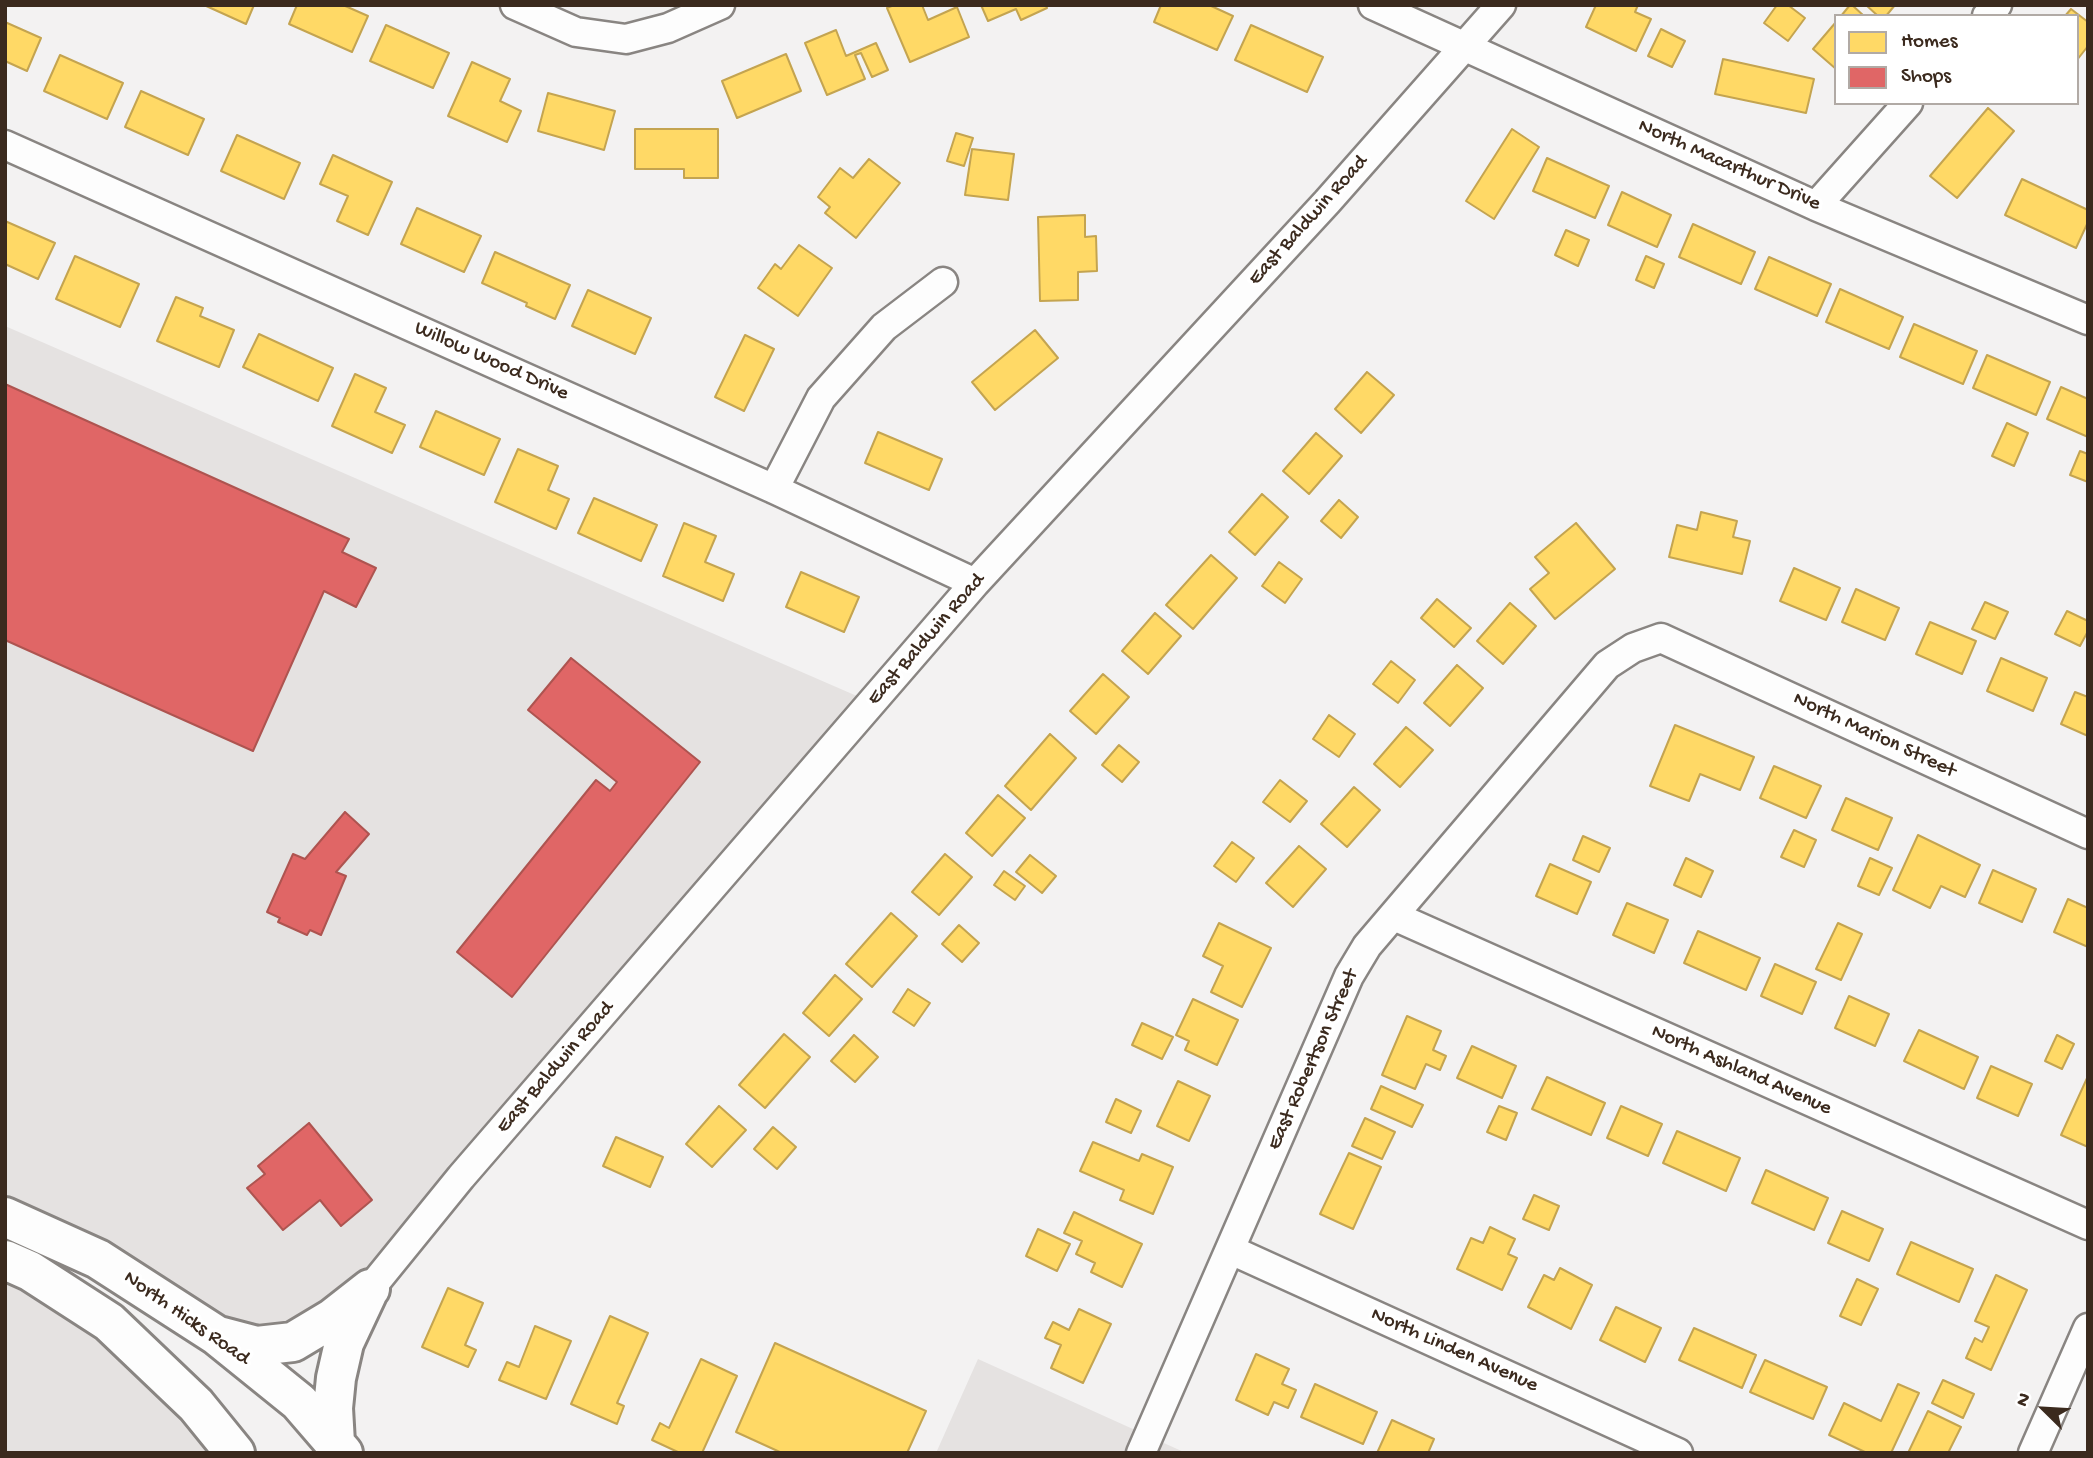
<!DOCTYPE html>
<style>
body{margin:0}
#map{position:relative;width:2093px;height:1458px;overflow:hidden;background:#f3f2f2;font-family:"Gochi Hand",sans-serif}
canvas{display:block}
.frame{position:absolute;inset:0;border:7px solid #3b2a1e;pointer-events:none}
.legend{position:absolute;left:1834px;top:14px;width:245px;height:91px;box-sizing:border-box;background:#fff;border:2px solid #b1aaa5;margin:0;padding:9px 12px;list-style:none;font-size:21px;color:#3b2a1e}
.legend li{display:flex;align-items:center;gap:14px;height:35px}
.legend b{width:35px;border:2px solid #b1aaa5}
.north{position:absolute;left:2009px;top:1374px;width:70px;height:70px;-webkit-text-stroke:5px #fff;paint-order:stroke;rotate:294deg;font-size:19px;font-weight:700;line-height:28px;text-align:center;color:#3b2a1e}
.north::after{content:'';display:block;margin:auto;width:24px;height:32px;background:#3b2a1e;clip-path:polygon(50% 0,100% 100%,50% 72%,0 100%)}
</style>
<div id="map">
<canvas width="2093" height="1458"></canvas>
<div class="frame"></div>
<ul class="legend">
<li><b style="height:19px;background:#ffd966"></b>Homes</li>
<li><b style="height:19px;background:#e06666"></b>Shops</li>
</ul>
<div class="north">N</div>
</div>
<script>
const ctx = document.querySelector('canvas').getContext('2d');
ctx.lineJoin = 'round';
function paint(path, color) {
  ctx.fillStyle = color;
  ctx.fill(path, 'evenodd');
}
function shape(rows) {
  const path = new Path2D();
  for (const r of rows) {
    path.moveTo(r[0], r[1]);
    for (let i = 2; i < r.length; i += 2) path.lineTo(r[i], r[i + 1]);
  }
  return path;
}
function stroke(path, color, width, dash) {
  ctx.strokeStyle = color;
  ctx.lineWidth = width;
  ctx.lineCap = dash ? 'butt' : 'round';
  ctx.setLineDash(dash || []);
  ctx.stroke(path);
}
function write(font, color, halo, rows, align = 'center') {
  ctx.font = font + ' "Gochi Hand",sans-serif';
  ctx.lineWidth = 7;
  ctx.setLineDash([]);
  ctx.textBaseline = 'middle';
  ctx.strokeStyle = halo;
  ctx.fillStyle = color;
  for (const [text, x, y, turn = 0] of rows) {
    ctx.save();
    ctx.translate(x, y);
    ctx.rotate((+turn || 0) * Math.PI / 180);
    ctx.textAlign = isNaN(turn) ? turn : align;
    if (halo) ctx.strokeText(text, 0, 0);
    ctx.fillText(text, 0, 0);
    ctx.restore();
  }
}
paint(shape([
 [5,326,873,703,370,1289,257,1346,5,1217],
 [5,1260,235,1453,5,1453],
 [978,1359,1186,1453,936,1453]
]), '#e5e2e1');
const homes = shape([
 [204,5,254,5,246,24,204,5],
 [297,5,343,5,368,16,352,52,289,24,297,5],
 [894,5,922,5,928,20,957,7,969,37,910,62,887,8,894,5],
 [981,5,1046,5,1047,8,1021,20,1016,9,988,21,981,5],
 [1161,5,1209,5,1233,16,1217,50,1154,22,1161,5],
 [1596,5,1638,5,1635,12,1651,19,1636,51,1586,27,1596,5],
 [1777,5,1788,5,1805,18,1788,41,1764,23,1777,5],
 [1850,5,1852,5,1864,16,1841,16,1850,5],
 [1866,5,1895,5,1886,16,1878,16,1866,5],
 [2071,9,2088,22,2088,46,2077,60,2077,16,2065,16,2071,9],
 [5,22,41,38,27,71,5,61,5,22],
 [1836,22,1836,69,1813,49,1836,22],
 [386,25,449,53,433,88,370,61,386,25],
 [1251,25,1323,57,1307,92,1235,60,1251,25],
 [1661,29,1685,41,1672,67,1648,56,1661,29],
 [836,30,846,56,876,43,888,70,872,77,861,53,855,55,865,79,827,95,805,43,836,30],
 [786,54,801,91,737,118,722,81,786,54],
 [60,55,123,83,107,119,44,91,60,55],
 [1723,59,1814,79,1806,113,1715,94,1723,59],
 [472,62,510,79,500,101,521,111,507,142,448,116,472,62],
 [141,91,204,119,188,155,125,127,141,91],
 [548,93,615,111,604,150,538,131,548,93],
 [1988,108,2014,131,1957,198,1930,176,1988,108],
 [635,129,718,129,718,178,684,178,684,169,635,169,635,129],
 [1512,129,1539,147,1494,219,1466,201,1512,129],
 [956,133,973,138,964,166,947,161,956,133],
 [237,135,300,163,284,199,221,171,237,135],
 [972,149,1014,154,1008,200,965,195,972,149],
 [333,155,392,182,368,235,337,221,348,196,320,184,333,155],
 [1547,158,1609,186,1595,218,1533,191,1547,158],
 [869,159,900,183,856,238,825,213,830,207,818,197,840,168,853,178,869,159],
 [2022,179,2088,210,2088,222,2076,248,2005,215,2022,179],
 [1622,192,1671,215,1657,247,1608,225,1622,192],
 [417,208,481,236,464,272,401,244,417,208],
 [1085,215,1085,237,1096,236,1097,271,1078,272,1078,300,1040,301,1038,217,1085,215],
 [5,221,55,243,38,279,5,264,5,221],
 [1693,224,1755,252,1741,284,1679,257,1693,224],
 [1566,230,1589,240,1578,266,1555,255,1566,230],
 [799,245,832,268,798,316,758,288,775,264,781,269,799,245],
 [495,252,570,285,555,319,526,306,527,303,482,283,495,252],
 [75,256,139,284,120,327,56,299,75,256],
 [1646,256,1664,264,1654,288,1636,280,1646,256],
 [1769,257,1831,284,1817,316,1755,289,1769,257],
 [1840,289,1903,317,1889,349,1826,322,1840,289],
 [588,290,651,318,635,354,572,326,588,290],
 [176,297,203,308,200,316,234,330,219,367,157,341,176,297],
 [1914,324,1977,351,1963,384,1900,357,1914,324],
 [1035,330,1058,358,995,410,972,382,1035,330],
 [259,334,333,368,318,401,243,367,259,334],
 [745,335,774,349,744,411,715,397,745,335],
 [1987,355,2050,382,2036,415,1973,388,1987,355],
 [1367,372,1394,395,1361,433,1335,409,1367,372],
 [355,374,386,388,375,412,405,425,392,453,332,426,355,374],
 [2061,387,2088,399,2088,437,2047,419,2061,387],
 [436,411,500,439,484,475,420,447,436,411],
 [2007,423,2028,433,2014,466,1992,456,2007,423],
 [878,432,942,459,929,490,865,463,878,432],
 [1316,433,1342,456,1309,494,1283,471,1316,433],
 [518,449,558,466,548,490,569,499,556,529,495,502,518,449],
 [2080,451,2088,454,2088,482,2070,475,2080,451],
 [1262,494,1288,517,1255,555,1229,532,1262,494],
 [594,498,657,525,641,561,578,533,594,498],
 [1339,500,1358,517,1341,538,1321,521,1339,500],
 [1701,512,1737,521,1733,537,1750,541,1742,574,1669,557,1677,525,1697,530,1701,512],
 [684,523,716,536,705,562,734,574,723,601,663,576,684,523],
 [1576,523,1615,569,1555,619,1530,589,1549,573,1535,557,1576,523],
 [1211,555,1237,578,1193,629,1166,605,1211,555],
 [1279,562,1302,579,1285,603,1262,586,1279,562],
 [1794,568,1840,588,1826,620,1780,601,1794,568],
 [801,572,859,597,844,632,786,607,801,572],
 [1856,589,1899,608,1885,640,1842,622,1856,589],
 [1437,599,1471,628,1454,647,1421,618,1437,599],
 [1985,602,2008,612,1995,639,1972,629,1985,602],
 [1510,603,1536,626,1503,664,1477,641,1510,603],
 [2067,611,2088,621,2088,631,2080,646,2055,634,2067,611],
 [1155,613,1181,636,1148,674,1122,651,1155,613],
 [1930,622,1976,641,1962,674,1916,654,1930,622],
 [2001,658,2047,678,2033,711,1987,691,2001,658],
 [1391,661,1415,680,1398,703,1373,684,1391,661],
 [1457,665,1483,688,1450,726,1424,703,1457,665],
 [1103,674,1129,697,1096,734,1070,711,1103,674],
 [2075,692,2088,697,2088,736,2061,724,2075,692],
 [1329,715,1355,734,1339,757,1313,739,1329,715],
 [1675,725,1754,757,1740,790,1700,774,1689,801,1650,786,1675,725],
 [1406,727,1433,750,1400,787,1374,764,1406,727],
 [1050,734,1076,758,1031,810,1005,786,1050,734],
 [1119,745,1139,762,1122,782,1102,765,1119,745],
 [1774,766,1821,786,1806,818,1760,798,1774,766],
 [1280,780,1307,801,1290,822,1263,802,1280,780],
 [1354,787,1380,810,1347,847,1321,824,1354,787],
 [998,795,1025,818,992,856,966,833,998,795],
 [1846,798,1892,818,1878,850,1832,830,1846,798],
 [1794,830,1816,840,1804,867,1781,857,1794,830],
 [1918,835,1980,865,1965,897,1941,886,1930,908,1893,890,1918,835],
 [1583,836,1610,848,1599,872,1573,860,1583,836],
 [1232,842,1254,858,1236,882,1214,866,1232,842],
 [1299,846,1326,869,1293,907,1266,883,1299,846],
 [945,854,972,877,939,915,912,892,945,854],
 [1030,855,1056,876,1042,893,1016,872,1030,855],
 [1686,858,1713,871,1701,897,1674,885,1686,858],
 [1870,858,1892,868,1879,895,1858,886,1870,858],
 [1550,864,1591,882,1577,914,1536,896,1550,864],
 [1993,870,2036,889,2022,922,1979,903,1993,870],
 [1004,871,1025,886,1015,900,994,885,1004,871],
 [2068,899,2088,908,2088,947,2054,932,2068,899],
 [1627,903,1668,920,1654,953,1613,935,1627,903],
 [891,913,917,936,872,987,846,964,891,913],
 [1219,923,1271,948,1242,1007,1211,992,1223,966,1203,956,1219,923],
 [1838,923,1862,934,1841,980,1816,969,1838,923],
 [959,925,979,943,962,962,942,944,959,925],
 [1698,931,1760,958,1746,990,1684,963,1698,931],
 [1775,964,1816,982,1802,1014,1761,996,1775,964],
 [835,975,862,999,829,1036,803,1013,835,975],
 [908,989,930,1003,914,1026,893,1012,908,989],
 [1849,996,1889,1014,1875,1046,1835,1028,1849,996],
 [1193,999,1238,1020,1217,1065,1185,1050,1189,1041,1176,1035,1193,999],
 [1407,1016,1441,1031,1433,1050,1446,1056,1440,1070,1426,1064,1415,1089,1382,1075,1407,1016],
 [1142,1023,1173,1037,1162,1059,1132,1045,1142,1023],
 [1919,1030,1978,1057,1964,1089,1904,1061,1919,1030],
 [784,1034,810,1057,765,1108,739,1085,784,1034],
 [854,1035,878,1057,855,1082,831,1061,854,1035],
 [2057,1035,2074,1044,2062,1069,2045,1061,2057,1035],
 [1472,1046,1516,1066,1502,1098,1457,1078,1472,1046],
 [1991,1066,2032,1084,2018,1116,1977,1098,1991,1066],
 [2088,1076,2088,1147,2061,1135,2088,1076],
 [1547,1077,1605,1103,1591,1135,1532,1109,1547,1077],
 [1178,1081,1210,1096,1189,1141,1157,1126,1178,1081],
 [1381,1086,1423,1105,1412,1127,1371,1109,1381,1086],
 [1116,1099,1141,1111,1131,1133,1106,1122,1116,1099],
 [719,1106,746,1130,712,1167,686,1144,719,1106],
 [1499,1106,1517,1113,1506,1140,1487,1132,1499,1106],
 [1621,1106,1662,1124,1648,1156,1607,1138,1621,1106],
 [1365,1118,1395,1132,1382,1159,1352,1146,1365,1118],
 [773,1127,796,1147,777,1169,754,1149,773,1127],
 [1677,1131,1740,1158,1726,1191,1663,1163,1677,1131],
 [616,1137,663,1157,650,1187,603,1166,616,1137],
 [1093,1142,1139,1161,1142,1154,1173,1167,1153,1214,1120,1200,1124,1190,1080,1171,1093,1142],
 [1349,1153,1381,1167,1353,1229,1320,1214,1349,1153],
 [1766,1170,1828,1198,1814,1230,1752,1203,1766,1170],
 [1534,1195,1559,1206,1549,1230,1523,1219,1534,1195],
 [1842,1211,1883,1229,1869,1261,1828,1243,1842,1211],
 [1074,1212,1142,1244,1122,1287,1091,1272,1095,1263,1076,1254,1082,1241,1064,1233,1074,1212],
 [1490,1227,1515,1239,1508,1254,1517,1258,1502,1290,1457,1269,1471,1238,1483,1243,1490,1227],
 [1038,1229,1070,1244,1057,1271,1026,1256,1038,1229],
 [1911,1242,1973,1269,1959,1302,1897,1274,1911,1242],
 [1560,1268,1592,1285,1571,1329,1528,1307,1544,1275,1554,1280,1560,1268],
 [1996,1275,2027,1290,1991,1370,1966,1358,1975,1338,1982,1342,1989,1327,1975,1321,1996,1275],
 [1857,1279,1878,1289,1861,1325,1840,1316,1857,1279],
 [448,1288,483,1303,465,1345,476,1350,468,1367,422,1347,448,1288],
 [1616,1307,1661,1328,1645,1362,1600,1340,1616,1307],
 [1079,1309,1111,1324,1083,1383,1051,1368,1061,1345,1045,1338,1053,1322,1069,1330,1079,1309],
 [610,1316,648,1333,617,1403,624,1406,617,1424,571,1404,610,1316],
 [535,1326,571,1341,546,1399,499,1380,507,1362,519,1367,535,1326],
 [1694,1328,1756,1355,1742,1388,1679,1360,1694,1328],
 [775,1343,926,1411,907,1453,782,1453,736,1432,775,1343],
 [1256,1354,1289,1369,1282,1384,1296,1390,1288,1408,1274,1402,1268,1415,1236,1400,1256,1354],
 [701,1359,737,1376,702,1453,680,1453,652,1440,660,1423,669,1428,701,1359],
 [1765,1360,1827,1387,1813,1419,1750,1392,1765,1360],
 [1943,1380,1974,1394,1963,1418,1932,1403,1943,1380],
 [1315,1384,1377,1412,1363,1444,1301,1417,1315,1384],
 [1898,1384,1919,1393,1891,1453,1867,1453,1829,1435,1844,1403,1881,1421,1898,1384],
 [1928,1411,1961,1427,1948,1453,1908,1453,1928,1411],
 [1392,1420,1434,1439,1428,1453,1377,1453,1392,1420]
]);
paint(homes, '#ffd966');
stroke(homes, '#c4a450', 2);
const shops = shape([
 [5,384,349,539,342,552,376,568,356,607,324,591,253,751,5,640,5,384],
 [571,658,700,762,512,997,457,952,596,780,610,791,617,782,528,710,571,658],
 [345,812,369,834,336,872,346,876,321,935,310,930,307,935,278,922,280,918,267,912,293,854,305,859,345,812],
 [309,1123,372,1200,341,1226,320,1200,283,1230,247,1188,265,1174,258,1166,309,1123]
]);
paint(shops, '#e06666');
stroke(shops, '#ae5450', 2);
const street = shape([
 [515,5,576,32,626,39,668,28,720,5],
 [1373,5,1816,206,2088,320],
 [1987,16,1997,5],
 [5,145,774,489,975,583],
 [1816,206,1908,103],
 [774,489,821,398,884,327,943,282],
 [1394,916,2088,1225],
 [1231,1250,1678,1453],
 [370,1289,461,1177,975,583,1327,202,1501,5],
 [1141,1453,1349,976,1367,946,1607,665,1633,648,1661,638,2088,834],
 [2033,1453,2088,1328]
]);
const secondary = shape([
 [5,1217,98,1259,216,1335,299,1402,343,1453],
 [5,1260,30,1271,109,1322,196,1405,235,1453],
 [219,1336,257,1346,293,1342,333,1318,370,1289],
 [335,1443,333,1408,336,1378,344,1343,367,1294]
]);
stroke(street, '#898582', 33);
stroke(secondary, '#898582', 44);
stroke(street, '#fdfdfd', 28);
stroke(secondary, '#fdfdfd', 38);
write('21px', '#3b2a1e', '#fff', [
 ["North Macarthur Drive",1729,166,24],
 ["East Baldwin Road",1309,221,-48],
 ["Willow Wood Drive",491,362,24],
 ["East Baldwin Road",927,640,-49],
 ["North Marion Street",1874,736,25],
 ["East Robertson Street",1314,1060,-66],
 ["East Baldwin Road",556,1068,-49],
 ["North Ashland Avenue",1741,1071,24],
 ["North Hicks Road",186,1319,35],
 ["North Linden Avenue",1454,1351,24]
]);
</script>
